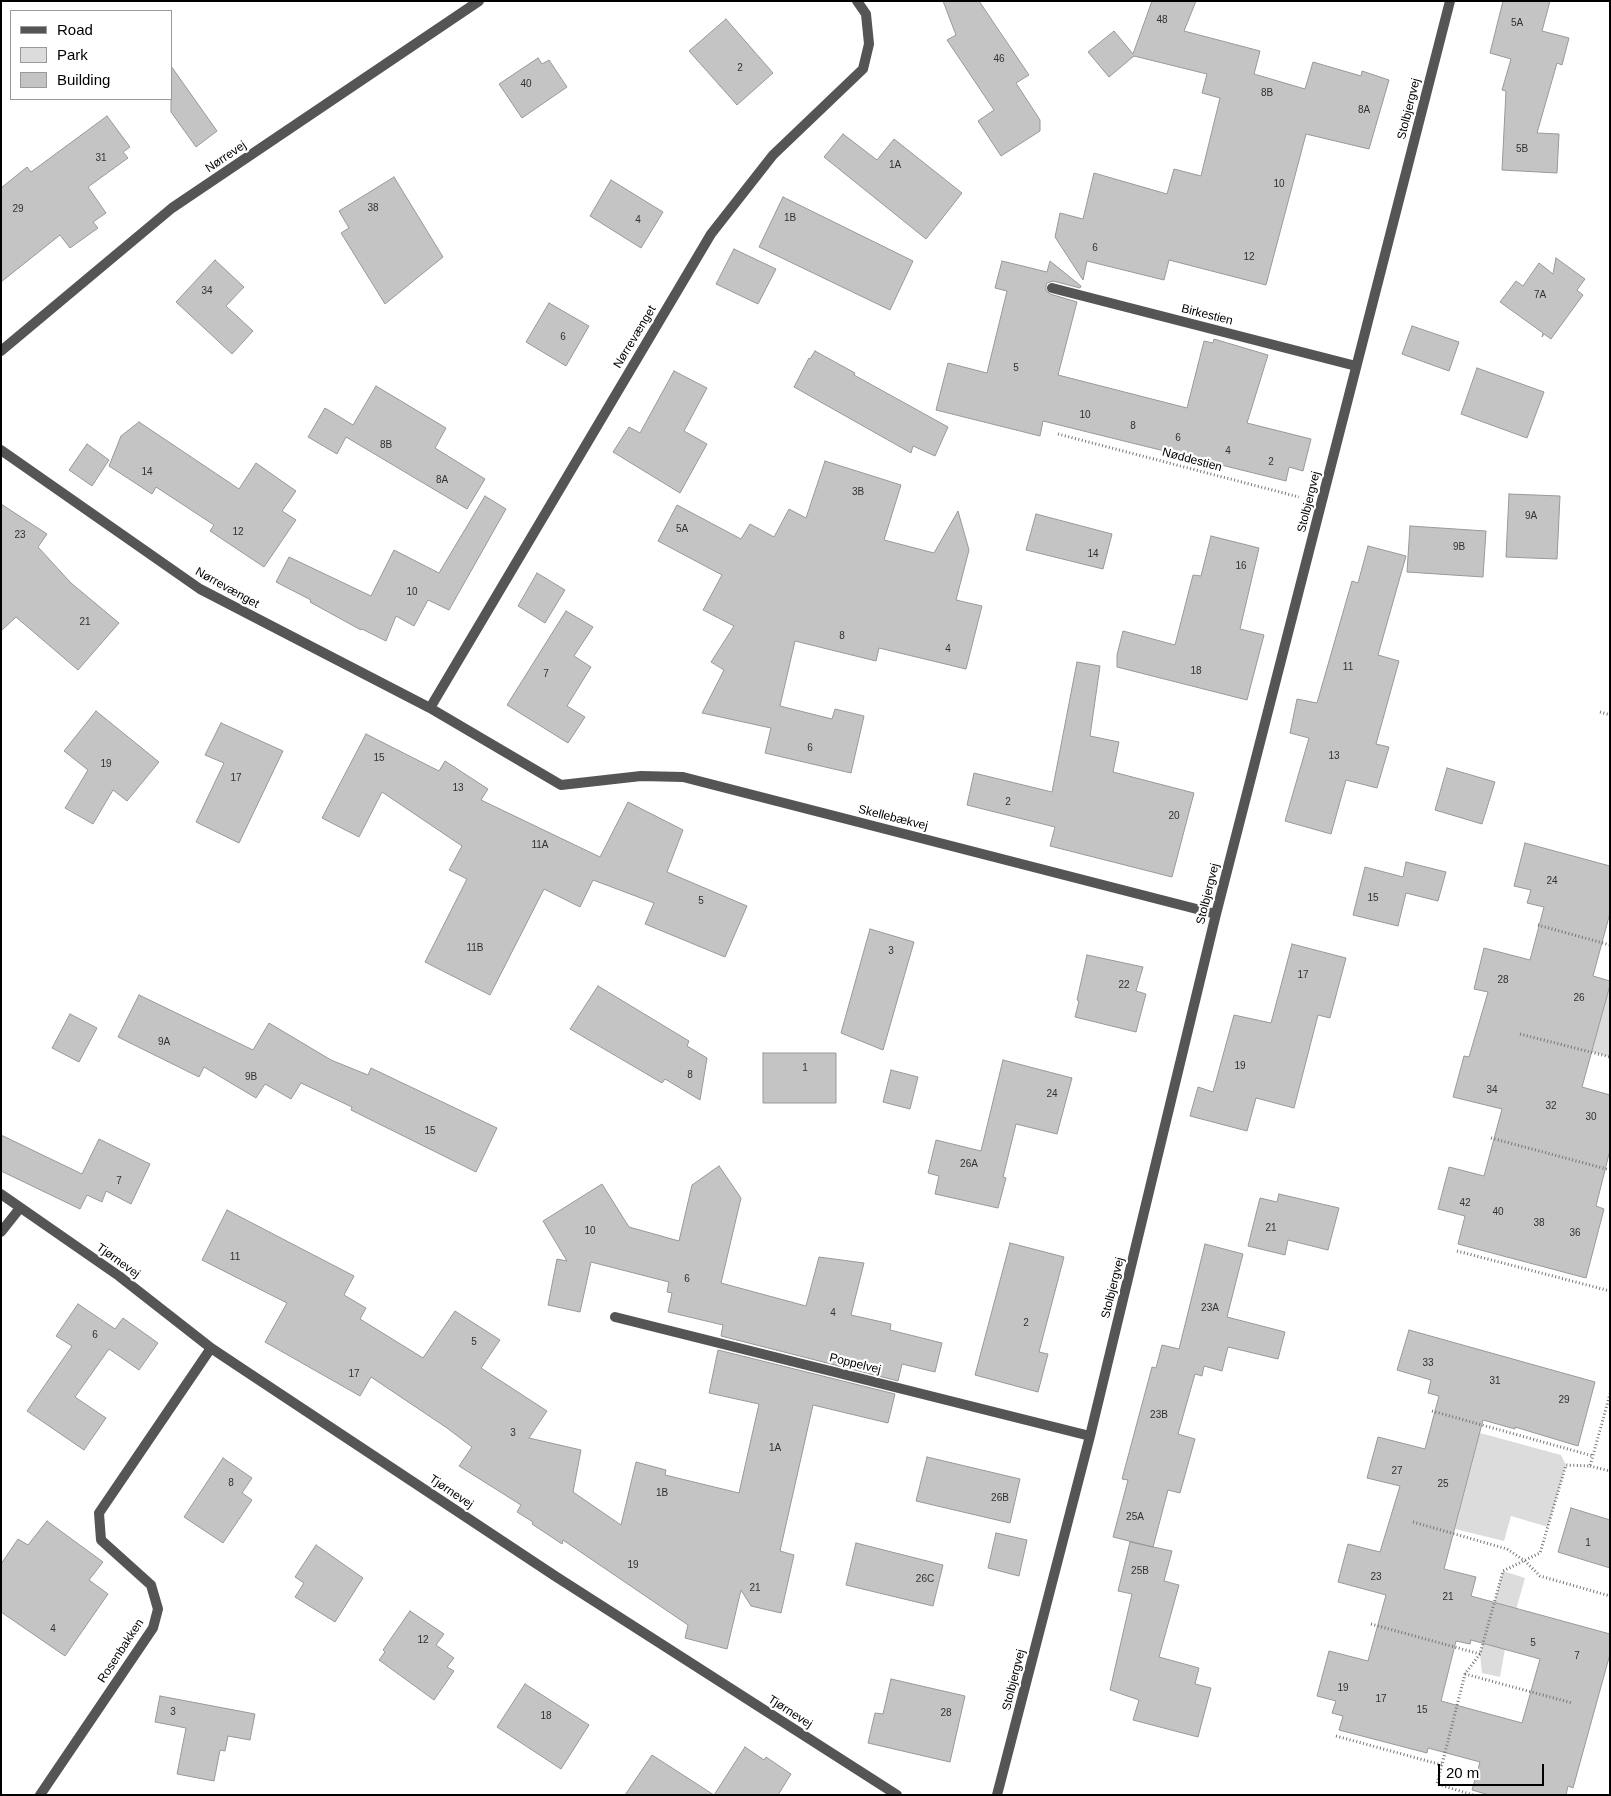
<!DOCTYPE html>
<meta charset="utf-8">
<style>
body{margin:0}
#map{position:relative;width:1611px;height:1796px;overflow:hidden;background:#fff;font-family:Arial,sans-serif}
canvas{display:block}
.frame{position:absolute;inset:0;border:2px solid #000;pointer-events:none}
.legend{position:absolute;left:10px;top:10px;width:162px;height:90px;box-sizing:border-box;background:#fff;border:1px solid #999;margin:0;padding:6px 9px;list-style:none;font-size:15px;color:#000}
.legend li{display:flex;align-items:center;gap:10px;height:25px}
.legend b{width:25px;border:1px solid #999}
.scale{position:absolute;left:1438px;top:1764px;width:106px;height:22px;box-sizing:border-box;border:2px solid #000;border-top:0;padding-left:6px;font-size:15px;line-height:18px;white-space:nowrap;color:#000;-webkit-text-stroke:4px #fff;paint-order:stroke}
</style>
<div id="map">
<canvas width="1611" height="1796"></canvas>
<div class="frame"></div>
<ul class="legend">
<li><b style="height:6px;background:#555"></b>Road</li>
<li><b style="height:14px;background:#dcdcdc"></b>Park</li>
<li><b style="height:14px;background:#c4c4c4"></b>Building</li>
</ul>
<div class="scale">20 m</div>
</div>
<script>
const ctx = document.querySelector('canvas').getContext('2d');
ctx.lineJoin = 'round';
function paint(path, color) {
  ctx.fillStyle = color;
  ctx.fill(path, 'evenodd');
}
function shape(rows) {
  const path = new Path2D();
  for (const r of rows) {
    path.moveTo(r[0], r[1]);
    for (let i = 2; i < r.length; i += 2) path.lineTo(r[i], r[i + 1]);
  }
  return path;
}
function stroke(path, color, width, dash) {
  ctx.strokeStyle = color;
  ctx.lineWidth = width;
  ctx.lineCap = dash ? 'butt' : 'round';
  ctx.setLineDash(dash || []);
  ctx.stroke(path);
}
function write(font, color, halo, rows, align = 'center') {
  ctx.font = font + ' Arial,sans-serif';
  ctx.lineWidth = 4.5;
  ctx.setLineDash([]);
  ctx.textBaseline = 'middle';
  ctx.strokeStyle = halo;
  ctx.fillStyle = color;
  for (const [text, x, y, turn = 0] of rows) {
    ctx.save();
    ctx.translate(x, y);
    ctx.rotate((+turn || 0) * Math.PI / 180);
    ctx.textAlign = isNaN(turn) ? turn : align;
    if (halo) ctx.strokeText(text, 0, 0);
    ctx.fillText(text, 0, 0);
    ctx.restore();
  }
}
paint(shape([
 [1610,985,1610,1057,1592,1052],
 [1480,1433,1561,1455,1566,1465,1548,1527,1511,1516,1504,1541,1455,1529],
 [1503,1571,1525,1578,1505,1649,1500,1677,1482,1673,1480,1654]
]), '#dcdcdc');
const building = shape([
 [943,1,979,1,1029,75,1016,83,1040,120,1040,131,1001,156,978,121,994,110,947,40,956,35,943,1],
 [1152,1,1196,1,1184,31,1260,51,1254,74,1305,89,1313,62,1361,76,1362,71,1389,80,1369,149,1306,134,1266,285,1169,260,1164,280,1087,261,1083,280,1055,237,1060,213,1083,219,1094,173,1167,194,1174,169,1201,176,1220,98,1202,93,1207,74,1134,56,1109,77,1088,52,1114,31,1133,54,1152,1],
 [1503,1,1550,1,1542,31,1569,38,1562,65,1557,63,1537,133,1559,134,1557,173,1502,170,1506,91,1502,90,1511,59,1490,53,1503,1],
 [726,19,773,73,737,105,689,51,726,19],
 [538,58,542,64,549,60,567,87,522,118,499,84,538,58],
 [171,66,217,131,196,147,171,112,171,66],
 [107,116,130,147,123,152,128,158,88,187,106,213,93,222,98,228,70,248,60,235,1,282,1,188,27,167,31,172,107,116],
 [843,134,877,160,894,139,962,193,926,239,824,157,843,134],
 [394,177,443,257,385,304,341,233,349,228,339,211,394,177],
 [611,180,663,212,641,248,590,216,611,180],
 [783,197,913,261,890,310,759,247,783,197],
 [734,249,776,269,758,304,716,284,734,249],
 [1556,258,1585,279,1577,290,1583,295,1551,339,1544,334,1542,337,1543,333,1500,302,1516,281,1523,286,1539,263,1553,274,1556,258],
 [215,260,244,287,226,306,253,331,232,354,176,302,215,260],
 [1002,261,1047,272,1050,261,1081,286,1080,288,1053,281,1047,283,1046,286,1046,290,1050,294,1077,302,1058,375,1187,408,1204,341,1213,343,1214,339,1268,355,1247,423,1311,439,1303,471,1289,467,1286,481,1043,421,1040,436,936,410,948,363,987,373,1007,291,995,288,1002,261],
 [549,303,589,326,566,366,526,342,549,303],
 [1412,326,1459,342,1449,371,1402,354,1412,326],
 [815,351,855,373,854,375,948,427,935,456,913,446,911,453,794,387,809,358,810,359,815,351],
 [1477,368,1544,392,1527,438,1461,414,1477,368],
 [674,371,707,388,684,431,707,444,680,493,613,452,629,427,640,433,674,371],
 [376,386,446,428,435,448,485,479,467,509,346,437,337,454,308,437,325,408,353,425,376,386],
 [139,422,239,489,256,463,296,491,282,511,296,520,264,567,210,531,214,525,156,487,152,494,109,466,121,436,139,422],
 [87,444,109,460,92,486,69,470,87,444],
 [825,461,901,485,884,540,934,553,958,511,969,550,956,600,982,606,966,669,879,648,876,661,795,641,780,706,832,719,835,709,864,716,851,773,765,753,771,728,702,713,724,670,711,662,734,626,703,610,722,575,658,541,677,505,741,539,750,524,774,537,789,509,806,518,825,461],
 [1509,494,1560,496,1557,559,1506,557,1509,494],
 [485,496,506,509,449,610,428,600,414,626,396,616,386,641,362,629,361,630,310,602,311,600,276,582,289,557,371,596,394,550,439,573,485,496],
 [1,504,47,534,38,547,71,583,119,623,78,670,16,617,1,631,1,504],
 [1036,514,1112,534,1103,569,1026,550,1036,514],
 [1410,526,1486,531,1483,577,1407,572,1410,526],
 [1211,536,1259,548,1240,629,1264,635,1247,700,1117,667,1117,655,1123,631,1175,645,1193,575,1201,576,1211,536],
 [1368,546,1406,556,1378,655,1399,661,1376,744,1389,747,1377,788,1346,780,1331,834,1285,821,1309,738,1290,733,1297,699,1317,703,1352,581,1358,583,1368,546],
 [537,573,565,590,545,623,518,606,537,573],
 [566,611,593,627,574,656,591,667,567,706,585,717,568,743,507,705,566,611],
 [1077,662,1100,666,1090,736,1119,742,1113,772,1194,793,1172,877,1050,846,1055,827,967,805,974,773,1052,792,1077,662],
 [96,711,159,762,127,801,113,790,93,824,65,808,88,770,64,751,96,711],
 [221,723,283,751,239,843,196,822,224,763,205,755,221,723],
 [366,734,439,771,445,761,488,789,481,800,600,857,628,802,683,830,667,872,747,906,725,957,645,924,654,903,593,880,580,907,544,889,490,995,425,962,467,879,449,870,462,846,382,792,359,837,322,818,366,734],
 [1447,768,1495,782,1482,824,1435,810,1447,768],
 [1525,843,1610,866,1610,913,1593,976,1610,981,1610,985,1582,1087,1610,1095,1610,1150,1596,1206,1604,1209,1586,1278,1458,1244,1465,1216,1438,1209,1449,1167,1484,1176,1502,1109,1453,1097,1464,1056,1469,1057,1488,992,1474,989,1484,948,1530,960,1544,907,1527,903,1531,890,1514,886,1525,843],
 [1406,862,1446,872,1438,901,1406,893,1398,926,1353,915,1365,867,1403,877,1406,862],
 [870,929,914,942,883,1050,841,1033,870,929],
 [1292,944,1346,958,1330,1018,1318,1015,1294,1108,1256,1098,1247,1131,1190,1116,1198,1087,1213,1092,1234,1015,1271,1023,1292,944],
 [1087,955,1143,967,1136,991,1146,994,1136,1032,1075,1017,1079,1001,1077,1000,1087,955],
 [598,986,689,1041,687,1046,707,1058,700,1100,665,1079,662,1083,570,1029,598,986],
 [139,995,253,1050,269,1023,331,1060,368,1075,371,1068,497,1128,476,1172,351,1110,352,1107,301,1083,291,1099,265,1084,256,1098,204,1067,199,1077,118,1037,139,995],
 [70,1014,97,1028,79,1062,52,1048,70,1014],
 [763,1053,836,1053,836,1103,763,1103,763,1053],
 [1003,1060,1072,1078,1057,1134,1016,1124,1003,1177,1006,1178,998,1208,935,1194,939,1176,928,1173,936,1140,981,1151,1003,1060],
 [891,1070,918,1077,910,1109,883,1102,891,1070],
 [1,1135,82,1174,99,1139,150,1164,131,1204,106,1191,102,1202,87,1195,80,1209,1,1171,1,1135],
 [719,1166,741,1198,721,1283,806,1306,819,1257,864,1263,851,1315,891,1324,890,1330,942,1343,935,1372,902,1364,898,1381,721,1336,723,1325,668,1312,672,1293,667,1292,669,1282,591,1262,580,1312,548,1305,557,1259,567,1261,543,1221,602,1184,629,1227,679,1241,692,1185,719,1166],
 [1279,1194,1339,1208,1328,1250,1288,1240,1285,1255,1248,1246,1260,1198,1277,1202,1279,1194],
 [227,1210,354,1276,344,1295,366,1308,360,1319,423,1358,455,1311,500,1340,481,1368,547,1411,529,1438,581,1450,573,1492,621,1525,636,1462,666,1470,665,1475,739,1493,759,1404,709,1393,718,1350,895,1394,888,1423,813,1405,780,1551,794,1555,781,1613,751,1606,741,1590,727,1649,685,1638,688,1625,563,1540,562,1544,532,1524,533,1522,517,1512,521,1505,459,1466,472,1447,447,1428,371,1377,360,1396,265,1342,287,1303,202,1260,227,1210],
 [1010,1243,1064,1257,1039,1352,1048,1354,1038,1392,975,1375,1010,1243],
 [1205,1244,1243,1254,1227,1317,1285,1332,1278,1359,1228,1347,1222,1371,1204,1366,1202,1376,1195,1374,1178,1434,1195,1439,1180,1493,1168,1490,1153,1547,1113,1537,1128,1480,1122,1479,1152,1367,1156,1368,1162,1345,1179,1349,1205,1244],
 [78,1304,115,1329,123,1318,158,1343,139,1370,109,1349,75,1397,106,1418,84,1450,27,1411,72,1346,56,1336,78,1304],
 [1409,1330,1595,1382,1578,1446,1515,1427,1515,1429,1483,1420,1444,1569,1476,1577,1471,1596,1610,1634,1610,1654,1573,1788,1568,1786,1566,1795,1489,1795,1472,1790,1480,1762,1428,1748,1427,1753,1339,1730,1343,1716,1332,1713,1336,1701,1317,1696,1329,1651,1368,1661,1386,1595,1338,1582,1348,1544,1380,1552,1400,1486,1367,1478,1378,1437,1425,1449,1439,1396,1428,1393,1431,1380,1397,1370,1409,1330],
 [1471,1640,1540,1659,1522,1723,1441,1701,1456,1641,1470,1644,1471,1640],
 [927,1457,1020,1479,1010,1523,916,1501,927,1457],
 [223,1458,252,1478,242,1493,252,1500,223,1543,184,1517,223,1458],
 [1571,1508,1610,1520,1610,1568,1558,1552,1571,1508],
 [47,1521,103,1562,89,1580,108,1594,65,1656,1,1612,1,1564,18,1539,28,1545,47,1521],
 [996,1533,1027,1540,1019,1576,988,1568,996,1533],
 [1130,1542,1172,1551,1164,1581,1179,1585,1159,1657,1199,1668,1195,1684,1211,1688,1198,1737,1133,1720,1139,1700,1110,1690,1132,1594,1118,1591,1130,1542],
 [856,1543,943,1565,933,1606,846,1585,856,1543],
 [316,1545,363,1578,335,1622,295,1597,304,1583,295,1577,316,1545],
 [410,1611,444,1634,436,1645,454,1658,447,1667,454,1671,434,1700,379,1660,385,1652,383,1650,410,1611],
 [891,1679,965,1696,950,1762,868,1743,875,1713,883,1714,891,1679],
 [525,1684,589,1725,561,1769,497,1727,525,1684],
 [160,1696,255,1714,250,1740,228,1736,225,1751,220,1750,214,1781,177,1774,186,1728,155,1722,160,1696],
 [745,1747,764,1760,766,1757,791,1774,778,1795,625,1795,652,1755,714,1795,745,1747]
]);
paint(building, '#c4c4c4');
stroke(building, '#999', 1);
stroke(shape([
 [1058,434,1299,497],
 [1600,712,1610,715],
 [1538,925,1610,945],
 [1520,1034,1610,1057],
 [1491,1138,1610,1170],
 [1457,1251,1610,1291],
 [1432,1411,1593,1456],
 [1590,1466,1610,1471],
 [1413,1522,1507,1549,1525,1561,1540,1576,1610,1596],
 [1371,1624,1480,1654],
 [1465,1674,1572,1703],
 [1336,1736,1442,1765],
 [1473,1795,1437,1784,1465,1674,1480,1654,1503,1571,1540,1553,1566,1465,1590,1466,1610,1394]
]), '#777', 3, [1, 2.5]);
stroke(shape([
 [1052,288,1356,366],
 [1,351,172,208,479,1],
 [1,450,200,589,430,708,561,785,641,776,683,777,1216,914],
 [430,708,711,234,773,155,863,69,869,44,866,14,857,1],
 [1,1194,119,1276,211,1348,238,1366,555,1576,897,1795],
 [1,1232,20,1208],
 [615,1317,1090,1436],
 [40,1795,153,1628,158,1609,151,1585,101,1540,99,1513,211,1348],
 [997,1795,1090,1436,1216,914,1450,1]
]), '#555', 10);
write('10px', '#313131', null, [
 ["48",1162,20],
 ["5A",1517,23],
 ["46",999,59],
 ["2",740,68],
 ["40",526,84],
 ["8B",1267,93],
 ["8A",1364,110],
 ["5B",1522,149],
 ["31",101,158],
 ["1A",895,165],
 ["10",1279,184],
 ["38",373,208],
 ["29",18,209],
 ["1B",790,218],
 ["4",638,220],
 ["6",1095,248],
 ["12",1249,257],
 ["34",207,291],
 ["7A",1540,295],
 ["6",563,337],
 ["5",1016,368],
 ["10",1085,415],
 ["8",1133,426],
 ["6",1178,438],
 ["8B",386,445],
 ["4",1228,451],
 ["2",1271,462],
 ["14",147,472],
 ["8A",442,480],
 ["3B",858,492],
 ["9A",1531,516],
 ["5A",682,529],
 ["12",238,532],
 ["23",20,535],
 ["9B",1459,547],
 ["14",1093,554],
 ["16",1241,566],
 ["10",412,592],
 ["21",85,622],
 ["8",842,636],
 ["4",948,649],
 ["11",1348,667],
 ["18",1196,671],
 ["7",546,674],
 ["6",810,748],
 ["13",1334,756],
 ["15",379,758],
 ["19",106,764],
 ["17",236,778],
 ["13",458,788],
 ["2",1008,802],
 ["20",1174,816],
 ["11A",540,845],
 ["24",1552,881],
 ["15",1373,898],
 ["5",701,901],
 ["11B",475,948],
 ["3",891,951],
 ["17",1303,975],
 ["28",1503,980],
 ["22",1124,985],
 ["26",1579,998],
 ["9A",164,1042],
 ["19",1240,1066],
 ["1",805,1068],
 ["8",690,1075],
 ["9B",251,1077],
 ["34",1492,1090],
 ["24",1052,1094],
 ["32",1551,1106],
 ["30",1591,1117],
 ["15",430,1131],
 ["26A",969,1164],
 ["7",119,1181],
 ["42",1465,1203],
 ["40",1498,1212],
 ["38",1539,1223],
 ["21",1271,1228],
 ["10",590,1231],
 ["36",1575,1233],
 ["11",235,1257],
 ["6",687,1279],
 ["23A",1210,1308],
 ["4",833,1313],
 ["2",1026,1323],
 ["6",95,1335],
 ["5",474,1342],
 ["33",1428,1363],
 ["17",354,1374],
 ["31",1495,1381],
 ["29",1564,1400],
 ["23B",1159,1415],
 ["3",513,1433],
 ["1A",775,1448],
 ["27",1397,1471],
 ["8",231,1483],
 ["25",1443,1484],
 ["1B",662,1493],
 ["26B",1000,1498],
 ["25A",1135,1517],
 ["1",1588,1543],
 ["19",633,1565],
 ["25B",1140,1571],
 ["23",1376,1577],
 ["26C",925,1579],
 ["21",755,1588],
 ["21",1448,1597],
 ["4",53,1629],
 ["12",423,1640],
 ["5",1533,1643],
 ["7",1577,1656],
 ["19",1343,1688],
 ["17",1381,1699],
 ["15",1422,1710],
 ["3",173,1712],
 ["28",946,1713],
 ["18",546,1716]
]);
write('12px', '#000', '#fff', [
 ["Stolbjergvej",1409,109,-76],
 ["Nørrevej",226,157,-34],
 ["Birkestien",1207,315,14],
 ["Nørrevænget",635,337,-59],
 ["Nøddestien",1192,460,15],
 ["Stolbjergvej",1309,502,-76],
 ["Nørrevænget",227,588,29],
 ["Skellebækvej",893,818,14],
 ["Stolbjergvej",1208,894,-76],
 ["Tjørnevej",118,1261,36],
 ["Stolbjergvej",1113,1288,-76],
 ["Poppelvej",855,1364,14],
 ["Tjørnevej",451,1492,34],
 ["Rosenbakken",121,1651,-57],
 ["Stolbjergvej",1014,1680,-76],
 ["Tjørnevej",790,1712,33]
]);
</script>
